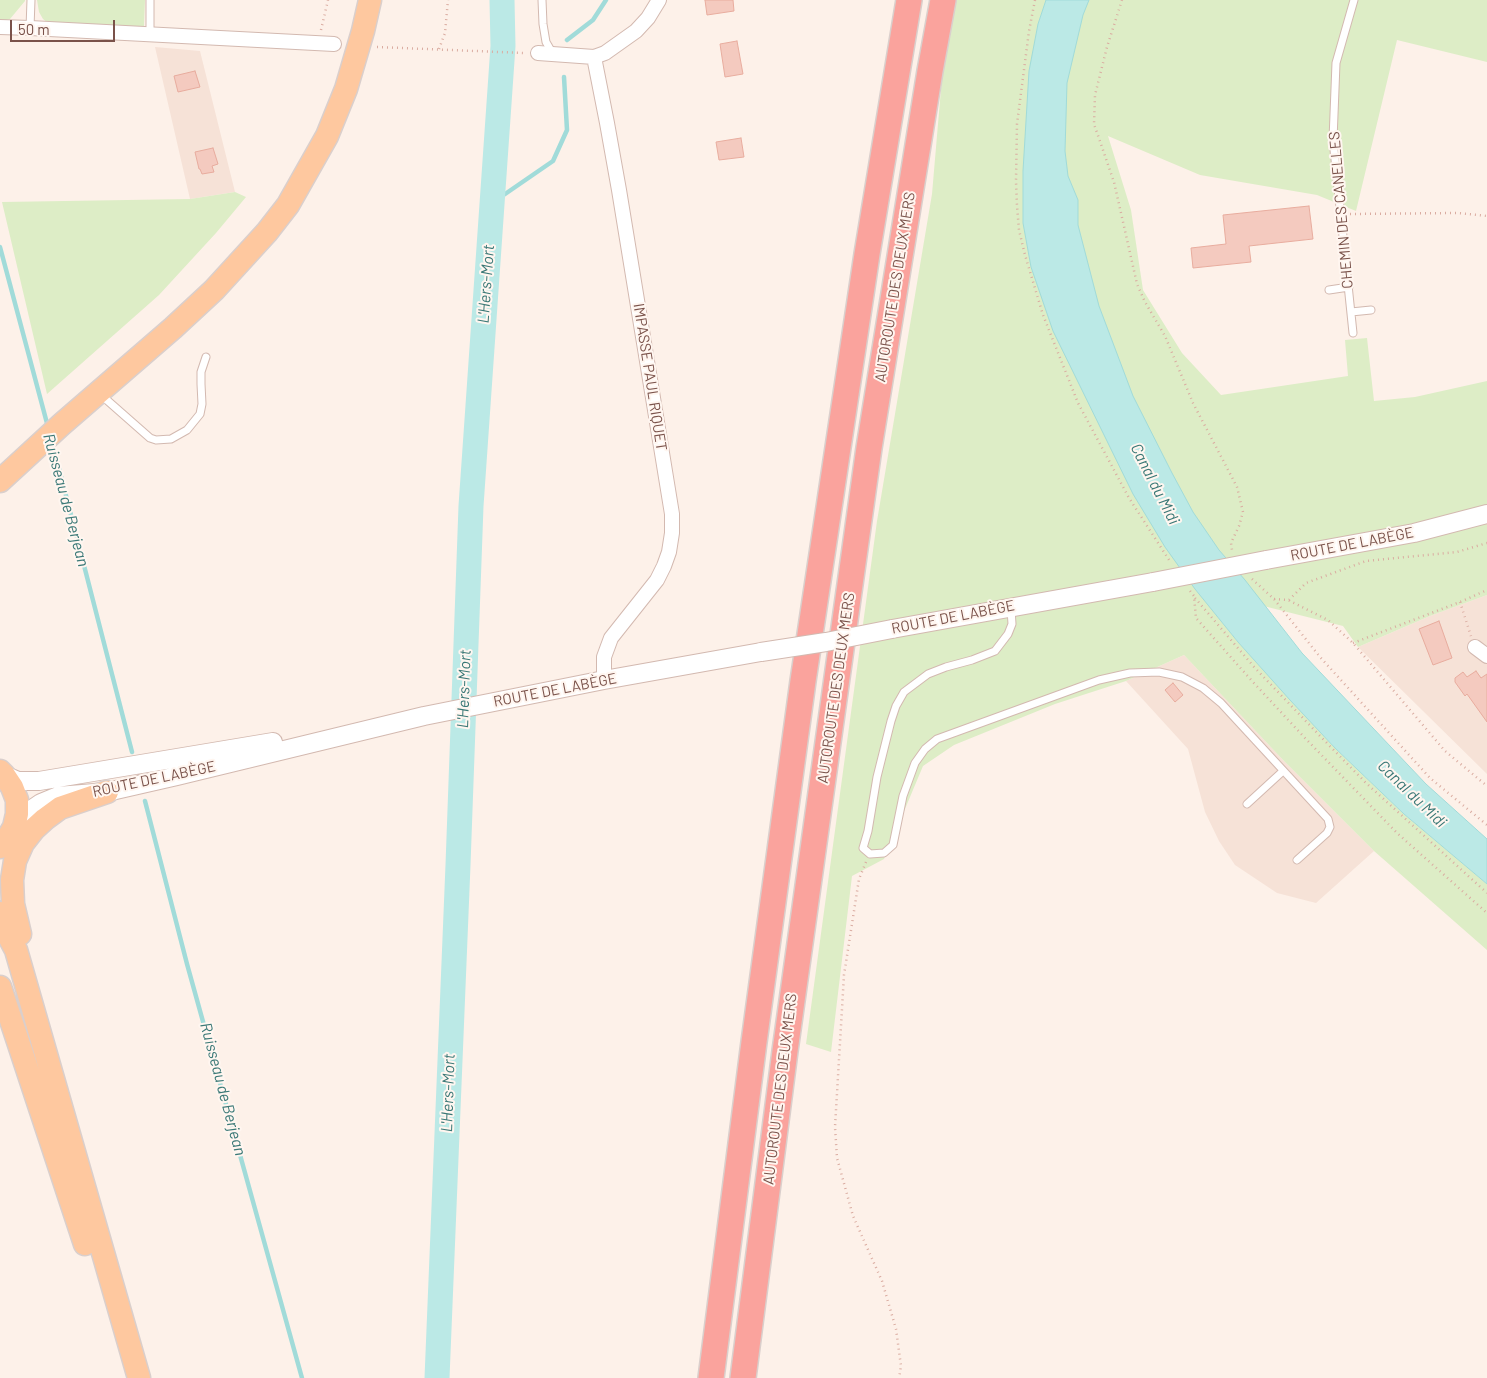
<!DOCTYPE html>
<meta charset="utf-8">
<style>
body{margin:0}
#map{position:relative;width:1487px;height:1378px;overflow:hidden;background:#fdf1e9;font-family:Barlow,sans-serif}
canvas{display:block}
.scale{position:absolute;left:10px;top:20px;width:105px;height:22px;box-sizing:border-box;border:2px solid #7a524a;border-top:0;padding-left:6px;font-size:15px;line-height:18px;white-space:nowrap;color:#7a524a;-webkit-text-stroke:4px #fff6f0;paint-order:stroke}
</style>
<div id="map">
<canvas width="1487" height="1378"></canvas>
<div class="scale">50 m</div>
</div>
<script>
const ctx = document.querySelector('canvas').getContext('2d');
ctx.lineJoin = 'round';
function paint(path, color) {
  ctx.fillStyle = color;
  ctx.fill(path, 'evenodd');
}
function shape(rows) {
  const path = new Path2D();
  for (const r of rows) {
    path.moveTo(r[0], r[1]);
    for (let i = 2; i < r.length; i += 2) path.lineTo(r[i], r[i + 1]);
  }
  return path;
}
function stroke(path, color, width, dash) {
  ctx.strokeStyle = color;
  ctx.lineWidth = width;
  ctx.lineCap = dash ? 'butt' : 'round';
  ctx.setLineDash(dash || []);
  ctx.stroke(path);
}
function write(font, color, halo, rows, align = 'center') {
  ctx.font = font + ' Barlow,sans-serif';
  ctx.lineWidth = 4;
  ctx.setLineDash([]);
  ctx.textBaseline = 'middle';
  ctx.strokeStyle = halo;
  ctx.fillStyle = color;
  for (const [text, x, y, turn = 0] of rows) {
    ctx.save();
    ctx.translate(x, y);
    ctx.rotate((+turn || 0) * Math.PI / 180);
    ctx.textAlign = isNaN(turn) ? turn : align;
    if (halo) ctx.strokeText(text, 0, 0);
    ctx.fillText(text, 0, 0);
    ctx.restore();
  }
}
paint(shape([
 [155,47,200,51,235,192,190,199],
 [1487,595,1487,774,1358,647,1430,616],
 [1184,655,1284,761,1374,851,1316,903,1277,893,1235,865,1219,841,1205,812,1188,749,1126,681]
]), '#f6e2d7');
paint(shape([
 [0,0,25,0,25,1,10,19,0,22],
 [37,0,145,0,144,26,137,33,49,24,43,19,39,12],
 [951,0,1487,0,1487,62,1397,40,1356,211,1317,195,1200,175,1108,136,1131,210,1143,290,1182,353,1221,395,1348,376,1345,340,1367,338,1374,401,1415,397,1487,381,1487,595,1430,616,1358,647,1343,626,1196,589,1238,642,1335,748,1404,814,1487,884,1487,950,1374,851,1284,761,1184,655,1126,681,1055,704,954,745,923,766,884,859,852,876,831,1052,806,1044,877,521,932,194,947,19],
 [235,192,246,197,216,233,159,295,47,394,2,202,190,199]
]), '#ddedc6');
const water = shape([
 [1046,0,1089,0,1083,15,1067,83,1065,151,1068,176,1078,200,1078,225,1099,306,1133,396,1172,473,1193,512,1219,550,1245,580,1302,653,1426,784,1487,839,1487,884,1404,814,1335,748,1290,700,1238,642,1195,589,1165,547,1133,494,1053,331,1031,267,1023,223,1023,171,1029,71,1038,24,1046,0]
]);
paint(water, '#bbe9e6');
stroke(water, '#a1dbd9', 1);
stroke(shape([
 [567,40,593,20,606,0],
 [492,203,553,161,567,130,564,77],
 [0,247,48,427],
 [52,441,132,752],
 [145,801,187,964,302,1378]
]), '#a1dbd9', 4.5);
stroke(shape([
 [437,1378,458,865,471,506,503,46,502,0]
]), '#bbe9e6', 25);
const building = shape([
 [705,0,733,0,734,11,707,15,705,0],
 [737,41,743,74,725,77,720,44,737,41],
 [195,71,200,87,178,92,174,76,195,71],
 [741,138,744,157,719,160,716,142,741,138],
 [213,148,218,164,212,166,214,172,202,174,200,169,199,169,195,152,213,148],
 [1309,206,1313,239,1249,246,1251,262,1193,268,1191,248,1226,244,1223,215,1309,206],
 [1439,621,1452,658,1433,665,1419,629,1439,621],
 [1476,671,1481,678,1487,674,1487,722,1467,694,1465,696,1455,682,1455,678,1463,672,1467,677,1476,671],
 [1173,683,1183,695,1175,702,1165,690,1173,683]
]);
paint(building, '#f4cabf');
stroke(building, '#e8ac9e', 1);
const service = shape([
 [542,0,543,24,546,42,553,54],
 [30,28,31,0],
 [150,34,150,0],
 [1329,290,1349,287],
 [1351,312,1371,310],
 [1353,333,1333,140,1336,63,1354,0],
 [100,394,150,438,156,440,171,439,187,430,200,414,202,404,201,384,201,372,206,357],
 [1011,609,1012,624,1008,634,995,651,972,660,946,667,928,674,904,692,896,706,891,721,877,777,868,831,863,848,870,854,884,853,893,845,903,796,915,763,925,749,937,739,1099,680,1130,673,1159,672,1182,677,1203,688,1221,703,1328,819,1330,827,1327,833,1297,860],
 [1247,804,1283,771]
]);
const minor = shape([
 [0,27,30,28,334,44],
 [538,53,594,57,605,53,636,31,648,18,659,0],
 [594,57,607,123,619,190,672,514,672,533,669,552,664,566,657,580,611,638,604,657,604,680],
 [1475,647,1487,656]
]);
const tertiary = shape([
 [1266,560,1414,533,1487,514],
 [892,629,1153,582],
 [4,775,18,781,39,781,273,742],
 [14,827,25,814,41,803,58,796,107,792,177,776,424,716,604,680,761,652]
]);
const primary = shape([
 [0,481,62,424,173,328,214,290,267,232,288,205,327,136,346,89,363,31,370,0],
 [0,771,4,775,12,787,17,800,17,814,14,827,7,839,0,847],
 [0,913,7,933,16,950,139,1378],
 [20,934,13,904,12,880,15,861,23,843,34,829,45,819,60,808,107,792],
 [0,987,85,1244]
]);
const motorway = shape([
 [711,1378,754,1042,803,681,867,254,909,0],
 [743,1378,785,1051,869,448,930,71,943,0]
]);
stroke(service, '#d3b9b0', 9);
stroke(minor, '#d3b9b0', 16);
stroke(tertiary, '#d3b9b0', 20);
stroke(primary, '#dacfcc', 25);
stroke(motorway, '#dacfcc', 28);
stroke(shape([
 [1035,0,1029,31,1017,124,1016,181,1017,206,1019,230,1025,255,1043,315,1078,403,1129,498,1171,563],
 [1122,0,1107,47,1095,95,1094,124,1114,182,1137,284,1145,302,1165,336,1193,403,1237,487,1243,512,1239,526,1231,543,1232,550],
 [321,30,328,0],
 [377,47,524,53],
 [439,49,445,33,448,0],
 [1350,214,1458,213,1487,216],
 [1252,579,1274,599,1320,657,1430,778,1487,825],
 [1190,591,1194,596,1196,618,1252,681,1305,738,1397,833,1487,913],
 [1195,598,1255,668,1322,738,1366,783,1487,893],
 [1274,599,1288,600,1328,620,1353,643,1445,751,1487,786],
 [1289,600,1306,583,1366,561,1457,552,1487,543],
 [1460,602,1471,636],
 [1353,643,1460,602,1487,590],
 [866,862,859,879,844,975,835,1127,837,1158,853,1216,882,1281,896,1329,901,1366,899,1378]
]), '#daaca1', 2.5, [1, 4]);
stroke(service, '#fff', 7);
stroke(minor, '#fff', 14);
stroke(tertiary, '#fff', 18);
stroke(primary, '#fec89f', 22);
stroke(motorway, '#faa39d', 25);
const tertiaryBridge = shape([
 [1153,582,1266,560],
 [761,652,826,642,892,629]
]);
stroke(tertiaryBridge, '#d3b9b0', 20, []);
stroke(tertiaryBridge, '#fff', 18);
write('15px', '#7a524a', '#fff6f0', [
 ["CHEMIN DES CANELLES",1341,210,-95],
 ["AUTOROUTE DES DEUX MERS",895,287,-81],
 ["IMPASSE PAUL RIQUET",650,377,81],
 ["ROUTE DE LABÈGE",1352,544,-11],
 ["ROUTE DE LABÈGE",953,617,-11],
 ["AUTOROUTE DES DEUX MERS",836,688,-82],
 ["ROUTE DE LABÈGE",555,690,-11],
 ["ROUTE DE LABÈGE",154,779,-12],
 ["AUTOROUTE DES DEUX MERS",780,1089,-83]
]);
write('italic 16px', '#3a7876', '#fff6f0', [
 ["L'Hers-Mort",486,284,-86],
 ["Canal du Midi",1155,484,63],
 ["Ruisseau de Berjean",66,500,75],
 ["L'Hers-Mort",464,689,-88],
 ["Canal du Midi",1412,794,44],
 ["Ruisseau de Berjean",223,1089,75],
 ["L'Hers-Mort",448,1093,-88]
]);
</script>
